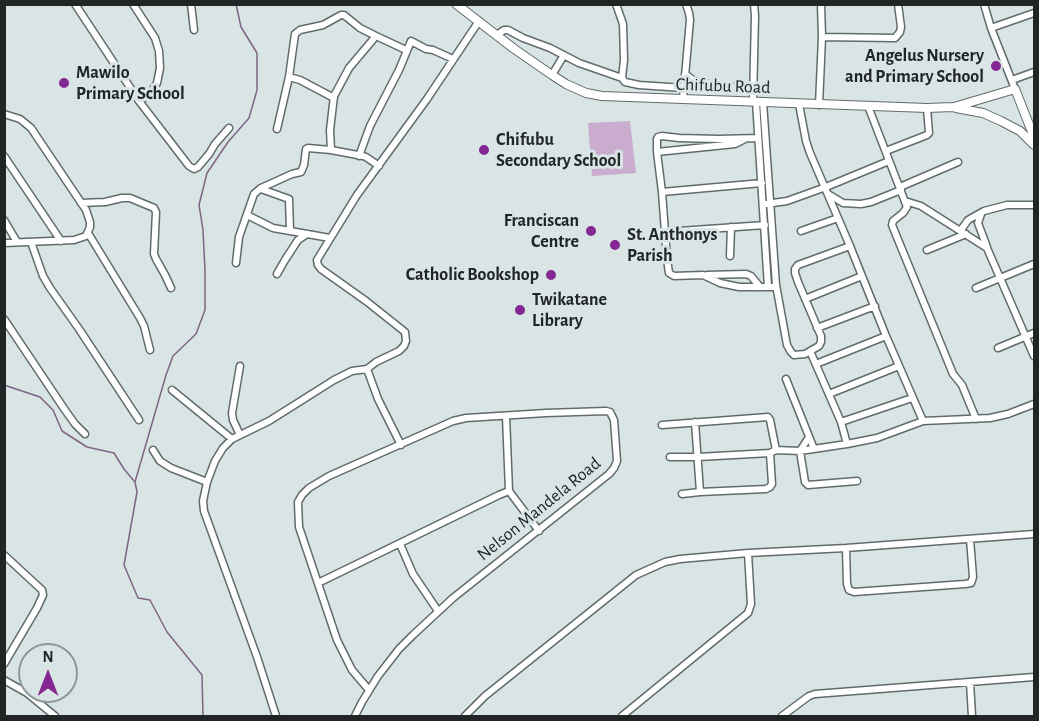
<!DOCTYPE html>
<style>
body{margin:0}
#map{position:relative;width:1039px;height:721px;overflow:hidden;background:#d9e4e5;font-family:"Alegreya Sans",sans-serif}
canvas{display:block}
.frame{position:absolute;inset:0;border:6px solid #212525;pointer-events:none}
.north{position:absolute;left:18px;top:643px;width:60px;height:60px;box-sizing:border-box;background:#d9e4e5;border:2px solid #8f9898;border-radius:50%;rotate:0deg;font-size:16px;font-weight:700;line-height:24px;text-align:center;color:#212525}
.north::after{content:'';display:block;margin:auto;width:21px;height:27px;background:#842792;clip-path:polygon(50% 0,100% 100%,50% 72%,0 100%)}
</style>
<div id="map">
<canvas width="1039" height="721"></canvas>
<div class="frame"></div>
<div class="north">N</div>
</div>
<script>
const ctx = document.querySelector('canvas').getContext('2d');
ctx.lineJoin = 'round';
function paint(path, color) {
  ctx.fillStyle = color;
  ctx.fill(path, 'evenodd');
}
function shape(rows) {
  const path = new Path2D();
  for (const r of rows) {
    path.moveTo(r[0], r[1]);
    for (let i = 2; i < r.length; i += 2) path.lineTo(r[i], r[i + 1]);
  }
  return path;
}
function stroke(path, color, width, dash) {
  ctx.strokeStyle = color;
  ctx.lineWidth = width;
  ctx.lineCap = dash ? 'butt' : 'round';
  ctx.setLineDash(dash || []);
  ctx.stroke(path);
}
function write(font, color, halo, rows, align = 'center') {
  ctx.font = font + ' "Alegreya Sans",sans-serif';
  ctx.lineWidth = 6;
  ctx.setLineDash([]);
  ctx.textBaseline = 'middle';
  ctx.strokeStyle = halo;
  ctx.fillStyle = color;
  for (const [text, x, y, turn = 0] of rows) {
    ctx.save();
    ctx.translate(x, y);
    ctx.rotate((+turn || 0) * Math.PI / 180);
    ctx.textAlign = isNaN(turn) ? turn : align;
    if (halo) ctx.strokeText(text, 0, 0);
    ctx.fillText(text, 0, 0);
    ctx.restore();
  }
}
paint(shape([
 [630,121,636,173,592,176,588,123]
]), '#c9acce');
stroke(shape([
 [4,385,40,397,53,410,62,431,87,447,114,453,124,469,134,481],
 [203,716,202,675,167,632,150,600,138,598,124,565,137,492,135,482,166,375,173,356,196,334,205,310,205,271,203,230,199,205,207,173,228,142,249,118,257,90,257,53,241,27,236,4]
]), '#7e6584', 1.5);
const minor = shape([
 [75,4,139,101,189,166,194,169,198,167,209,154,215,144,229,128],
 [133,4,155,38,159,51,160,68,157,83,150,94,139,101],
 [191,4,194,30],
 [616,4,623,24,624,60,622,78,625,82,639,85,684,88],
 [984,4,991,28,1015,89],
 [991,28,1034,13],
 [497,35,504,30,508,30,523,38,550,48,579,63,622,78],
 [822,37,895,38,900,32,901,27,898,4],
 [685,74,693,80,712,85,738,87,753,87],
 [552,75,564,55],
 [289,77,295,34,300,30,323,25,341,15,344,15,360,28,376,36,406,50],
 [1012,80,1034,72],
 [683,99,690,20,689,13,686,4],
 [753,101,755,16,754,4],
 [756,102,768,287],
 [763,102,776,285,787,345,791,352,794,355,805,354,819,346,821,342,821,336,798,282,795,273,795,269,798,265,850,246],
 [799,104,806,141,810,153,850,246,886,336,923,421],
 [819,105,822,37,821,4],
 [868,106,907,207,903,213,893,221,892,225,953,374,962,385,976,419],
 [4,114,20,119,31,128,86,210,90,222,90,227,86,236,74,240,4,243],
 [277,129,289,77,300,80,334,98],
 [758,138,719,139,679,138,662,136,658,137,657,139,657,152,662,192,667,259,669,273,674,276,703,275,720,283,739,287,774,287,776,285],
 [331,150,330,130,334,96,349,68,376,36],
 [886,151,927,135,929,133,927,108],
 [657,152,735,144,745,139],
 [4,156,61,241],
 [359,156,370,126,399,70,411,41,426,49,433,50,453,59],
 [900,187,958,162],
 [261,189,289,199,290,231],
 [662,192,762,183],
 [828,194,843,203,861,204,871,202,901,190],
 [905,201,921,206,987,248,1034,356],
 [81,203,105,202,122,198,130,198,154,208,156,212,154,254,156,259,165,275,171,288],
 [766,204,787,201,826,187,889,161],
 [981,214,978,223,987,247],
 [247,215,273,228,330,238],
 [4,220,17,242],
 [961,230,968,220,984,211,1007,205,1034,205],
 [801,231,838,218],
 [665,232,765,225],
 [88,233,140,318,144,326,150,350],
 [31,242,43,276,50,288,79,329,139,420],
 [927,250,966,234],
 [730,256,731,227],
 [236,263,239,237,254,194,261,188,292,174,301,172,304,165,306,149,308,148,331,150,363,156,366,157,379,166],
 [277,274,285,260,298,240,307,234],
 [707,275,746,274,751,276,760,287],
 [976,288,1034,264],
 [805,299,862,276],
 [4,319,65,410,75,424,85,434],
 [817,328,875,306],
 [998,348,1034,333],
 [810,351,841,422,847,444],
 [816,364,886,336],
 [240,366,232,413,233,420,240,435],
 [367,369,378,399,401,445],
 [786,379,814,449],
 [172,390,232,439],
 [829,394,899,366],
 [695,422,700,492],
 [841,422,912,398],
 [662,425,768,417,770,420,776,450],
 [809,437,800,451,805,482,808,485,857,481],
 [153,450,160,461,171,468,207,482],
 [670,457,698,457,770,453,776,450,800,451,847,444,877,438,923,421,990,418,1008,414,1034,404],
 [509,491,539,531],
 [682,494,700,492,766,489,770,487,772,484,770,453],
 [400,544,413,574,438,611],
 [846,548,847,584,849,590,854,592,965,584,971,583,973,577,970,539],
 [4,555,42,590,43,595,37,608,4,664],
 [318,583,499,495,509,491,506,416],
 [4,680,27,693,55,716],
 [970,682,972,716],
 [276,716,257,657,204,511,203,501,207,482,215,461,223,448,232,439,269,421,334,380,352,371,367,369,376,362,399,351,404,346,406,341,405,332,366,301,321,269,318,265,317,260,357,195,427,99,479,21],
 [355,716,362,702,378,676,399,649,413,635,453,598,609,474,614,468,617,461,614,420,610,412,606,411,546,413,466,418,453,421,329,476,309,488,302,495,298,502,299,527,337,640,352,670,369,690],
 [465,716,485,696,636,575,665,562,680,559,748,553,846,548,1034,534],
 [622,716,748,613,751,604,748,553],
 [782,716,809,696,815,694,1034,677]
]);
const major = shape([
 [456,4,513,48,552,75,566,84,586,93,602,96,683,99,927,108,954,107,1015,89,1034,137],
 [956,108,983,113,1001,121,1020,131,1034,145]
]);
stroke(minor, '#616b6c', 9);
stroke(major, '#616b6c', 10);
stroke(minor, '#fff', 6);
stroke(major, '#fff', 8);
for (const [x, y, r, color] of [
 [996,66,6,"#842792"],
 [64,83,6,"#842792"],
 [484,150,6,"#842792"],
 [591,231,6,"#842792"],
 [615,245,6,"#842792"],
 [551,275,6,"#842792"],
 [520,310,6,"#842792"]
]) {
  const dot = new Path2D();
  dot.arc(x, y, r, 0, 2 * Math.PI);
  ctx.fillStyle = color;
  ctx.fill(dot);
  stroke(dot, '#d9e4e5', 2);
}
write('bold 18px', '#212525', '#d9e4e5', [
 ["Angelus Nursery",984,56,"right"],
 ["and Primary School",984,77,"right"],
 ["Mawilo",76,73],
 ["Primary School",76,94],
 ["Chifubu",496,140],
 ["Secondary School",496,161],
 ["Franciscan",579,221,"right"],
 ["Centre",579,242,"right"],
 ["St. Anthonys",627,235],
 ["Parish",627,256],
 ["Catholic Bookshop",539,275,"right"],
 ["Twikatane",532,300],
 ["Library",532,321]
], 'left');
write('18px', '#212525', '#d9e4e5', [
 ["Chifubu Road",723,86,2],
 ["Nelson Mandela Road",539,509,-39]
]);
</script>
